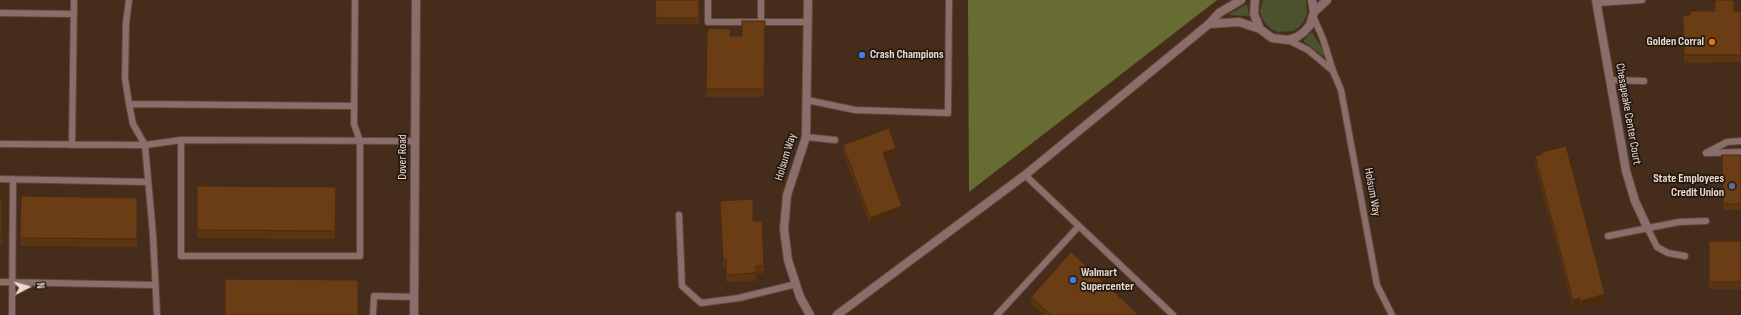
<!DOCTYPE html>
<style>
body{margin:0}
#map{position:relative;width:1741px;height:315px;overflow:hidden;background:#462d1b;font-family:"Sofia Sans Condensed",sans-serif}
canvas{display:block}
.north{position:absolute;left:8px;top:267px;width:40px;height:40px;-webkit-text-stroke:3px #241911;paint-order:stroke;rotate:84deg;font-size:11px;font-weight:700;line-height:16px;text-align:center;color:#eadacf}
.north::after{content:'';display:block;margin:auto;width:14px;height:18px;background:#eadacf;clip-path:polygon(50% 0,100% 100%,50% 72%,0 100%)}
</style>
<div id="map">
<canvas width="1741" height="315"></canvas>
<div class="north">N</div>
</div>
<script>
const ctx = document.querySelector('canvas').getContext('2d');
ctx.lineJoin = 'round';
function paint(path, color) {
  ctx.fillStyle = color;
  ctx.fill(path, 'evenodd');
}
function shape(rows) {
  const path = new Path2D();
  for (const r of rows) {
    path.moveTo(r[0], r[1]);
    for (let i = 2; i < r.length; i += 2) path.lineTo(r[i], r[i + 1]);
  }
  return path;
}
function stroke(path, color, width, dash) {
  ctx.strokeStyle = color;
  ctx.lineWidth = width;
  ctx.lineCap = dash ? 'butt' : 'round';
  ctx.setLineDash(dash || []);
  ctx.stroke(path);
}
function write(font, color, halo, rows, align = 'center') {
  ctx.font = font + ' "Sofia Sans Condensed",sans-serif';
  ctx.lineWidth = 3.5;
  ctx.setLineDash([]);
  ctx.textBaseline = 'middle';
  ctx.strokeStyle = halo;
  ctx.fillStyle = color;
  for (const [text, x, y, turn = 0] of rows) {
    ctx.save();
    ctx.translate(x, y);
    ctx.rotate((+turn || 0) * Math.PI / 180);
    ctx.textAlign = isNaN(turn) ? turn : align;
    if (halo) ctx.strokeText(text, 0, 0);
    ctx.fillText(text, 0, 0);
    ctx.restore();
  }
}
paint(shape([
 [1263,0,1306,0,1307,14,1304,21,1299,27,1293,31,1278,32,1271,29,1266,24,1262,18,1260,11],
 [1247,4,1249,16,1229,15,1229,14],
 [1312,32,1325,54,1325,55,1323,56,1304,42,1304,40]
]), '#4d522e');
paint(shape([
 [968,0,1217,0,969,192]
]), '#676d32');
const lane = shape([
 [708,0,708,22,807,22],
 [761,0,761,21],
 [1597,3,1642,0],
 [0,13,74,14],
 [1313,16,1323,39,1333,71,1341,90,1377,285,1392,315],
 [1288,40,1308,50,1333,71],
 [1610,80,1644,81],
 [807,100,855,110,948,113,949,0],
 [129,104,125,78,126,23,129,0],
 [806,137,835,140],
 [181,140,181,256,360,256,360,141,354,124,355,0],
 [0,144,145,145,181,140,415,141],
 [72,145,74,0],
 [1706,153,1727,142,1741,141],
 [1709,153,1741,152],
 [1025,175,1173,315],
 [0,179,148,182],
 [679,215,682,286,701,303,739,298,796,284],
 [1648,229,1657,247,1668,253,1685,256],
 [1608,236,1679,222,1706,221],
 [0,282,155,285],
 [12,315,13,179],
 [157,315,153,235,145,145,133,124,129,104,354,106],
 [373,315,374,296,414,297],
 [997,315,1079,226]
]);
const street = shape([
 [808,0,806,137,787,195,784,229,788,260,800,297,810,315],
 [1255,0,1254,14,1260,29,1272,38,1288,40,1297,37,1304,32,1310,25,1314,12,1312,0],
 [1596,0,1626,171,1635,201,1648,229],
 [1314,12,1327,0],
 [1209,24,1239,22,1260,29],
 [414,315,416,0],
 [837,315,1025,175,1209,24,1219,13,1241,0]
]);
stroke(lane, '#604938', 8);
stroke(street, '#604938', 10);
stroke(lane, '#8b6e6b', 6);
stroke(street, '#8b6e6b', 8);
paint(shape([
 [655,0,699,0,699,24,656,24],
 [1734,11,1741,11,1741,62,1684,63,1683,15,1690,15],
 [765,21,764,97,706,97,707,35,742,36],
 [843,145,896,156,885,160,902,213,870,225,843,152],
 [1542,152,1605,302,1581,308,1580,306,1573,308,1535,164,1535,156,1542,155],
 [1722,155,1741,155,1741,210,1723,210],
 [197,186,336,187,335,239,197,238],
 [21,196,137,198,137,247,20,246],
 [0,198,2,198,2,246,0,245],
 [720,201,753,221,764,266,764,273,756,274,756,281,726,282,726,266,723,267],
 [1709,241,1741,241,1741,289,1709,289],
 [1031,297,1139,315,1044,315,1031,303]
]), '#5b3412');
paint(shape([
 [896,148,896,156,883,161,883,153],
 [902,206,902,213,870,225,870,218],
 [1605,294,1605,302,1581,308,1581,301],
 [1580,298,1580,306,1573,308,1573,300]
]), '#4a2b0f');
const building = shape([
 [655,0,699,0,699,18,656,18,655,0],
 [1715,0,1734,0,1734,11,1741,11,1741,55,1684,55,1683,15,1690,15,1690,11,1715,11,1715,0],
 [742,21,765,21,764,89,706,89,707,35,709,28,730,29,730,36,742,36,742,21],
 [889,128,896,148,883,153,902,206,870,218,843,145,889,128],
 [1566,146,1605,294,1581,301,1580,298,1573,300,1535,156,1543,154,1542,152,1566,146],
 [1722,155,1741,155,1741,204,1723,204,1722,155],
 [197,186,336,187,335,231,197,230,197,186],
 [21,196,137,198,137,239,20,238,21,196],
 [0,198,2,198,2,239,0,239,0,198],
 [753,199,753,221,762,221,764,266,756,266,756,273,726,275,726,259,723,259,720,201,753,199],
 [1709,241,1741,241,1741,282,1709,282,1709,241],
 [1071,252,1139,315,1051,315,1031,297,1071,252],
 [225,279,358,280,358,315,225,315,225,279]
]);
paint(building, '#6a3d15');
stroke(building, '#4a2b0f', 1);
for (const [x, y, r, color] of [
 [1712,42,4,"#e8710a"],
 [862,55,4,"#3f7fe0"],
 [1732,186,4,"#5c6f8a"],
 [1073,280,4,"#3f7fe0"]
]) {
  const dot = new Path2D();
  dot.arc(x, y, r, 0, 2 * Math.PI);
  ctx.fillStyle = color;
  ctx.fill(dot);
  stroke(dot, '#241911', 1.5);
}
write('bold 12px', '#eadacf', '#241911', [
 ["Golden Corral",1704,42],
 ["Crash Champions",870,55,"left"],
 ["State Employees",1724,179],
 ["Credit Union",1724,193],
 ["Walmart",1081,273,"left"],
 ["Supercenter",1081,287,"left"]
], 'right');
write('12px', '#eadacf', '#241911', [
 ["Chesapeake Center Court",1628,114,80],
 ["Dover Road",403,157,-90],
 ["Holsum Way",786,157,-73],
 ["Holsum Way",1372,192,80]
]);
</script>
